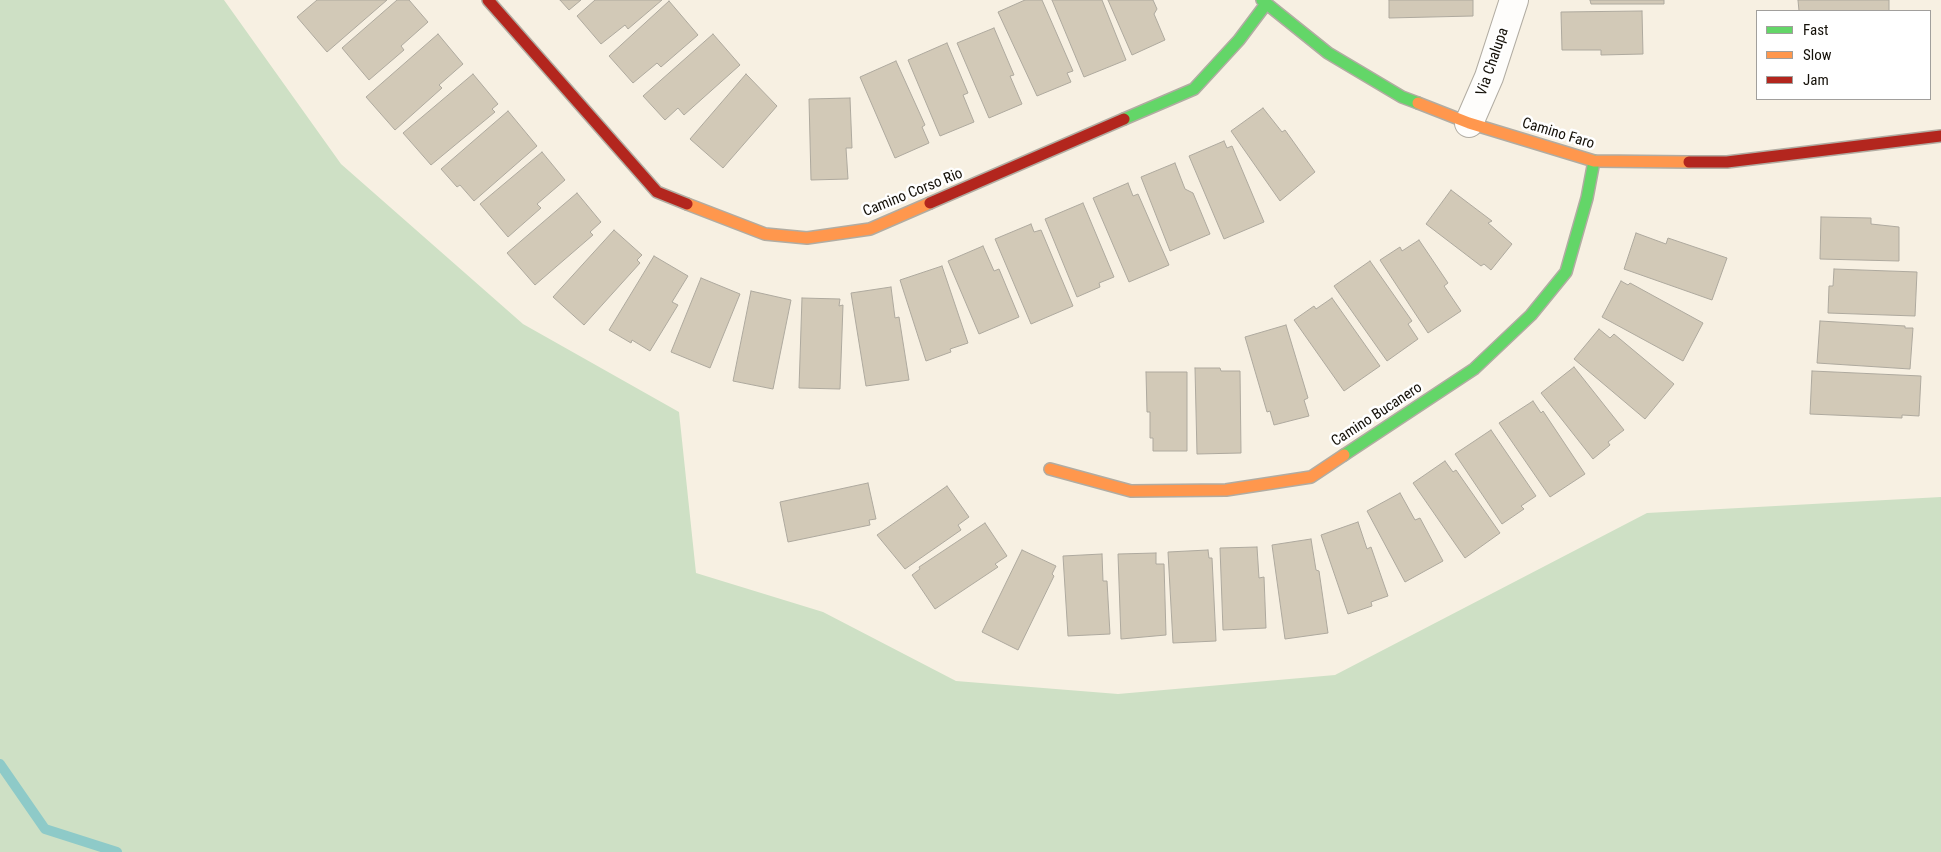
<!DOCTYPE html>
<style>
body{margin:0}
#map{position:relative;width:1941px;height:852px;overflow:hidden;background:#f7f0e2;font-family:"Roboto Condensed",sans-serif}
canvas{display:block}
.legend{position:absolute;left:1756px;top:10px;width:175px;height:90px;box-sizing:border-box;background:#fff;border:1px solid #a19f9c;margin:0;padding:6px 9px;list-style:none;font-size:15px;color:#141008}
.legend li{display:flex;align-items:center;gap:10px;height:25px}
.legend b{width:25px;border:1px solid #a19f9c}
</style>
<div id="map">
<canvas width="1941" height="852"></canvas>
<ul class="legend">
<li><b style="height:6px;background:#63d668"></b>Fast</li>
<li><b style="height:6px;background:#ff974d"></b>Slow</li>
<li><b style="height:6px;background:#b3261e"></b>Jam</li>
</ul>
</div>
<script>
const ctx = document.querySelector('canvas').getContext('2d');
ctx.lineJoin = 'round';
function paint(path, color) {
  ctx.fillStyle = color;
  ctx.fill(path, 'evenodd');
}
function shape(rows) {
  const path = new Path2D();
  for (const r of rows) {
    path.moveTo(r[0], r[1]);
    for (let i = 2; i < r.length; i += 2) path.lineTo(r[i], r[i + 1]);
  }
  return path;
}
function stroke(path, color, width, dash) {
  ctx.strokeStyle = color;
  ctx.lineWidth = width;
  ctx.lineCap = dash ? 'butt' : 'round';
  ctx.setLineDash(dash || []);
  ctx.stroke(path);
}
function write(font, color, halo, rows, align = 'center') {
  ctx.font = font + ' "Roboto Condensed",sans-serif';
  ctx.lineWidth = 5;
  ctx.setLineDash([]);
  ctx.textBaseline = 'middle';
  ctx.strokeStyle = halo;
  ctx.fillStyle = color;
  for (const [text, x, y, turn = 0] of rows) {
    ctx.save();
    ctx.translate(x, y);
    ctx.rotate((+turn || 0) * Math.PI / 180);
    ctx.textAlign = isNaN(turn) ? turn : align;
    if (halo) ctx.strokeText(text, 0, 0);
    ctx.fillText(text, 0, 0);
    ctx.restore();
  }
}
paint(shape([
 [0,0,224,0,341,164,523,324,679,412,696,573,823,612,956,681,1118,694,1335,675,1647,513,1941,497,1941,852,0,852]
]), '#cee0c5');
stroke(shape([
 [0,764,45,829,117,852]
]), '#8ecac8', 10);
const building = shape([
 [317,0,387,0,327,52,297,17,317,0],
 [397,0,409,0,428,22,401,46,404,50,369,80,342,48,397,0],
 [560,0,581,0,569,10,560,0],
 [595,0,662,0,628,29,625,25,601,44,577,16,595,0],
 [1025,0,1042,0,1073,71,1067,73,1071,82,1037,96,998,12,1025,0],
 [1052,0,1102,0,1126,60,1084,77,1052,0],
 [1108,0,1153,0,1157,9,1154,14,1165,40,1132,55,1108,0],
 [1389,0,1473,0,1473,16,1389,18,1389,0],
 [1590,0,1664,0,1664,4,1591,4,1590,0],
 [1798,0,1889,0,1889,11,1799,11,1798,0],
 [669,1,698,35,661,67,657,63,633,83,609,56,669,1],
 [1642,11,1643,54,1601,55,1601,50,1562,50,1561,12,1642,11],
 [994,28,1014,75,1010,76,1022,104,989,118,957,43,994,28],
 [438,34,463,64,439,85,442,88,395,130,366,97,438,34],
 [713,34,740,65,684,115,678,108,665,120,643,96,713,34],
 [947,43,968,93,963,95,974,122,940,136,908,60,947,43],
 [896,61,925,125,922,127,929,143,895,158,860,77,896,61],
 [473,74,498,104,492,109,495,112,431,165,403,133,473,74],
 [746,74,777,106,723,168,690,139,746,74],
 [850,98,852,148,846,148,848,179,811,180,809,99,850,98],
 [1263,108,1282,132,1285,130,1315,172,1280,201,1231,131,1263,108],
 [508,111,537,146,474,201,460,185,457,187,441,169,508,111],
 [1224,141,1227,148,1232,146,1264,222,1224,239,1189,156,1224,141],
 [542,152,565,180,537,204,541,208,508,237,480,204,542,152],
 [1175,163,1185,189,1193,193,1210,234,1170,251,1141,177,1175,163],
 [1128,183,1133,196,1138,194,1169,265,1129,282,1093,198,1128,183],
 [1451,190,1492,221,1488,223,1512,244,1491,270,1484,264,1481,266,1426,224,1451,190],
 [577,193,601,222,590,232,593,235,535,285,507,253,577,193],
 [1083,203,1114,277,1099,283,1100,287,1077,297,1045,219,1083,203],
 [1821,217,1871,218,1871,224,1899,227,1899,261,1820,259,1821,217],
 [1031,224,1034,232,1041,230,1073,306,1031,324,995,239,1031,224],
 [614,230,642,255,637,260,640,263,584,325,553,297,614,230],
 [1636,233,1666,244,1668,238,1727,258,1712,300,1624,269,1636,233],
 [1419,240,1448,283,1444,286,1461,311,1428,333,1380,260,1400,247,1402,251,1419,240],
 [983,246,994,271,999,269,1019,317,979,334,948,261,983,246],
 [654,256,688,276,672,302,678,305,650,351,632,340,631,343,609,330,654,256],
 [1370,261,1412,321,1408,324,1418,339,1387,361,1334,286,1370,261],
 [942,266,968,343,950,349,951,352,926,361,900,280,942,266],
 [1834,269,1917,272,1915,316,1828,313,1829,286,1833,286,1834,269],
 [701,278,740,294,710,368,671,352,701,278],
 [1621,281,1628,285,1630,283,1703,323,1683,361,1602,317,1621,281],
 [891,287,895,318,899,317,909,380,866,386,851,293,891,287],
 [751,291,791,300,773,389,733,381,751,291],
 [802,298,840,299,839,306,843,305,840,389,799,388,802,298],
 [1332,298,1380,366,1344,391,1294,320,1314,306,1316,309,1332,298],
 [1820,321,1905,326,1905,328,1913,328,1910,369,1817,363,1820,321],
 [1286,325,1308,398,1304,400,1309,416,1274,425,1270,411,1267,412,1245,337,1286,325],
 [1599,329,1610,338,1614,334,1674,384,1645,419,1574,359,1599,329],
 [1574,367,1624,430,1608,442,1610,445,1593,459,1541,393,1574,367],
 [1195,368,1220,368,1221,371,1240,371,1241,453,1197,454,1195,368],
 [1812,371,1921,376,1919,416,1902,415,1902,418,1810,414,1812,371],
 [1146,372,1187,372,1187,451,1153,451,1153,438,1150,438,1150,412,1147,412,1146,372],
 [1533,401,1541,413,1543,411,1585,474,1550,497,1499,423,1533,401],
 [1491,430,1536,496,1521,506,1524,509,1502,524,1455,454,1491,430],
 [1445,461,1453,472,1456,470,1500,533,1465,558,1413,483,1445,461],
 [868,483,876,519,869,520,870,525,788,542,780,502,868,483],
 [947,486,969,517,958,525,961,530,905,569,877,535,947,486],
 [1400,493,1415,520,1420,518,1443,561,1405,582,1367,511,1400,493],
 [1358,522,1367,549,1371,547,1388,596,1371,602,1372,606,1348,614,1321,535,1358,522],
 [985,523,1007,556,995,564,998,567,935,609,912,575,920,569,919,567,985,523],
 [1311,539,1316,570,1319,571,1328,633,1285,639,1272,545,1311,539],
 [1257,547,1259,578,1264,577,1266,628,1223,630,1220,548,1257,547],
 [1022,550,1056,566,1052,574,1054,576,1018,650,982,632,1022,550],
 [1208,550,1209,558,1212,558,1216,641,1173,643,1168,552,1208,550],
 [1156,553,1156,564,1164,564,1166,635,1121,639,1118,554,1156,553],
 [1102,554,1103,581,1107,581,1110,634,1068,636,1063,556,1102,554]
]);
paint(building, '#d2c9b7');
stroke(building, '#aea99e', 1);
const street = shape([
 [1469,123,1489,77,1514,0]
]);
const fast = shape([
 [1262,0,1328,53,1402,97,1418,103],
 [1124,119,1194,89,1239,40,1266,4],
 [1344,455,1474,369,1531,315,1566,272,1587,198,1594,161]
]);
const slow = shape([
 [1418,103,1469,123,1594,161,1689,162],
 [687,204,765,234,807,238,870,229,930,203],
 [1050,469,1131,491,1226,490,1311,477,1344,455]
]);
const jam = shape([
 [488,0,657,192,687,204],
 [1689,162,1727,162,1941,136],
 [930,203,1124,119]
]);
stroke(street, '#b1aca2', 30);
stroke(fast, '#b1aca2', 14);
stroke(slow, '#b1aca2', 14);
stroke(jam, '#b1aca2', 14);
stroke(street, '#fefdfb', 28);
stroke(fast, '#63d668', 11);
stroke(slow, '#ff974d', 11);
stroke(jam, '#b3261e', 11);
write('15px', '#141008', '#fff', [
 ["Via Chalupa",1493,62,-71],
 ["Camino Faro",1558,134,17],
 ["Camino Corso Rio",913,193,-22],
 ["Camino Bucanero",1377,415,-33]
]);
</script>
